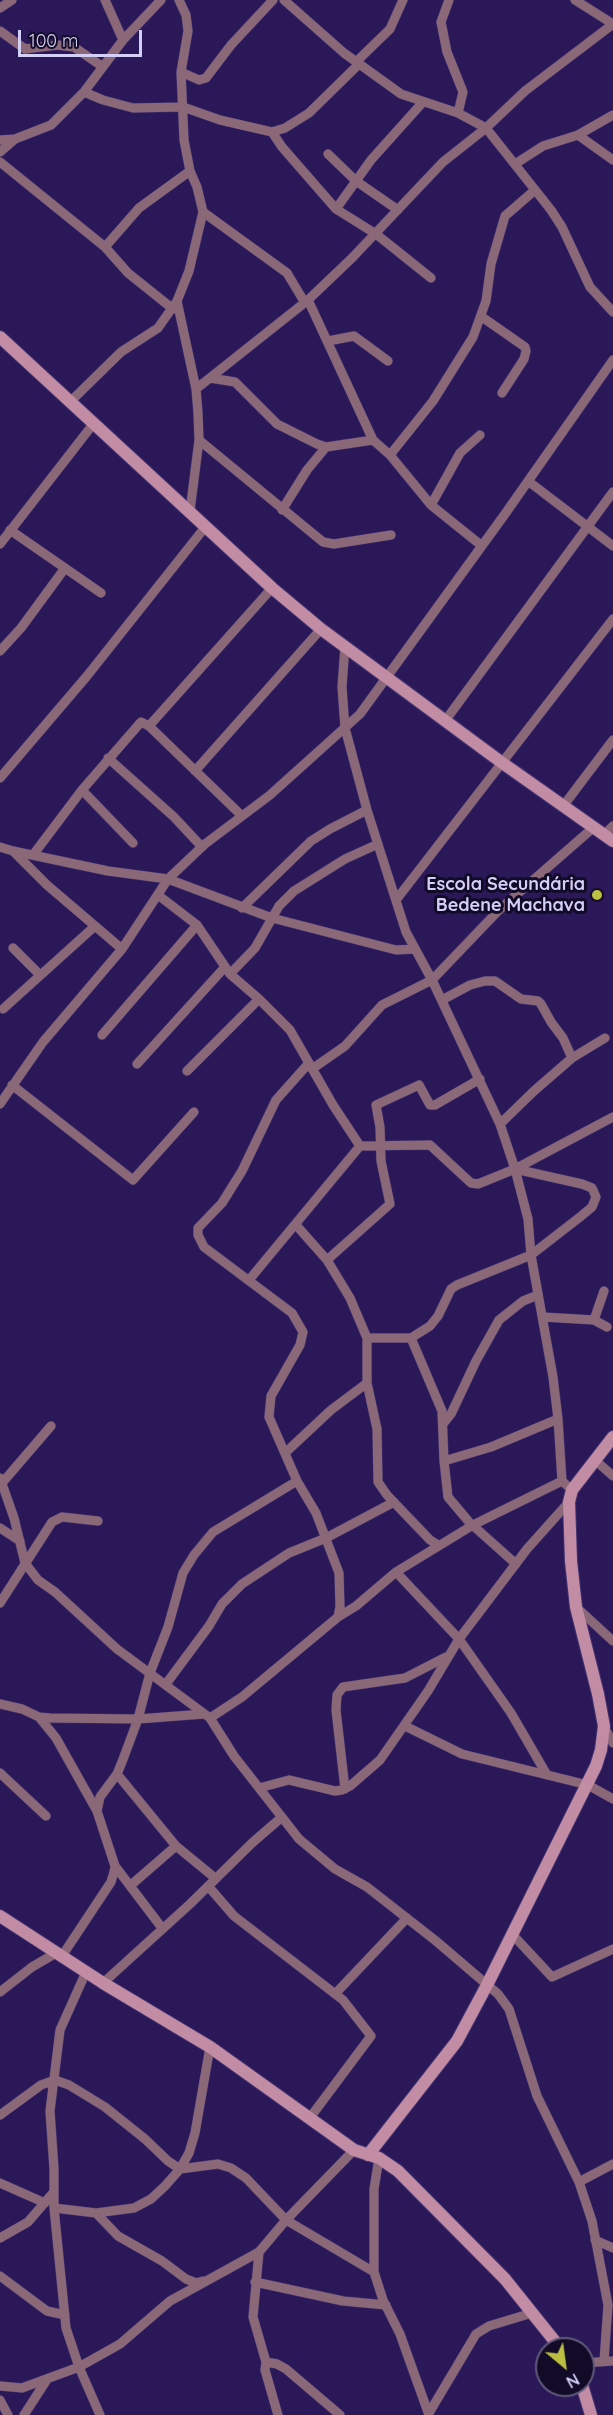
<!DOCTYPE html>
<meta charset="utf-8">
<style>
body{margin:0}
#map{position:relative;width:613px;height:2415px;overflow:hidden;background:#2a1859;font-family:Quicksand,sans-serif}
canvas{display:block}
.north{position:absolute;left:535px;top:2337px;width:60px;height:60px;box-sizing:border-box;background:#120b27;border:2px solid #60597a;border-radius:50%;rotate:151deg;font-size:16px;font-weight:700;line-height:24px;text-align:center;color:#d4cff7}
.north::after{content:'';display:block;margin:auto;width:21px;height:27px;background:#bdbf43;clip-path:polygon(50% 0,100% 100%,50% 72%,0 100%)}
.scale{position:absolute;left:18px;top:30px;width:124px;height:27px;box-sizing:border-box;border:3px solid #d4cff7;border-top:0;padding-left:8px;font-size:18px;line-height:21px;white-space:nowrap;color:#d4cff7;-webkit-text-stroke:4px #120b27;paint-order:stroke}
</style>
<div id="map">
<canvas width="613" height="2415"></canvas>
<div class="north">N</div>
<div class="scale">100 m</div>
</div>
<script>
const ctx = document.querySelector('canvas').getContext('2d');
ctx.lineJoin = 'round';
function shape(rows) {
  const path = new Path2D();
  for (const r of rows) {
    path.moveTo(r[0], r[1]);
    for (let i = 2; i < r.length; i += 2) path.lineTo(r[i], r[i + 1]);
  }
  return path;
}
function stroke(path, color, width, dash) {
  ctx.strokeStyle = color;
  ctx.lineWidth = width;
  ctx.lineCap = dash ? 'butt' : 'round';
  ctx.setLineDash(dash || []);
  ctx.stroke(path);
}
function write(font, color, halo, rows, align = 'center') {
  ctx.font = font + ' Quicksand,sans-serif';
  ctx.lineWidth = 6;
  ctx.setLineDash([]);
  ctx.textBaseline = 'middle';
  ctx.strokeStyle = halo;
  ctx.fillStyle = color;
  for (const [text, x, y, turn = 0] of rows) {
    ctx.save();
    ctx.translate(x, y);
    ctx.rotate((+turn || 0) * Math.PI / 180);
    ctx.textAlign = isNaN(turn) ? turn : align;
    if (halo) ctx.strokeText(text, 0, 0);
    ctx.fillText(text, 0, 0);
    ctx.restore();
  }
}
const street = shape([
 [105,0,123,40],
 [284,0,344,53,401,94,458,113,486,128,551,210,562,227,590,287,613,312],
 [449,0,441,22,447,52,463,92,458,113],
 [575,0,613,24],
 [0,8,12,0],
 [0,31,25,49,57,45,74,47,103,67],
 [356,62,390,29,403,0],
 [181,72,199,80,206,78,231,45,273,0],
 [84,92,103,100,133,108,183,107,220,120,272,132,285,128,309,113,359,64],
 [272,132,282,147,336,209,376,234,431,278],
 [578,135,613,160],
 [0,140,15,139,51,125,84,92,123,40,161,0],
 [0,152,15,139],
 [328,154,356,181,398,210],
 [0,162,105,247,128,273,173,309],
 [515,164,543,146,578,135,613,115],
 [336,209,371,160,423,102],
 [203,212,287,273,305,303],
 [105,247,139,208,190,171],
 [308,300,373,440,390,455,431,505,482,546],
 [177,301,196,389,198,413,199,440,190,511],
 [482,317,525,347,526,351,524,359,502,393],
 [328,341,354,336,388,361],
 [210,378,235,382,277,424,317,444,326,447,373,440],
 [196,389,308,300,352,258,443,162,486,128,525,91,613,24],
 [70,402,121,352,158,328,177,301,189,271,203,212,197,187,190,171,184,140,181,72,188,31,186,15,179,0],
 [199,440,323,542,334,544,391,535],
 [390,455,433,401,473,337,486,301,491,264,505,216,535,190],
 [528,481,613,546],
 [431,505,460,453,480,435],
 [282,510,307,470,326,447],
 [10,530,101,593],
 [0,544,94,423],
 [345,646,342,687,345,728,367,810,406,932,432,980,500,1124,515,1169,528,1219,531,1255,553,1377,558,1419,562,1481,572,1490],
 [0,651,21,628,65,568],
 [445,721,613,492],
 [149,726,272,588],
 [108,758,174,817,202,847],
 [195,771,321,629],
 [0,778,87,676,206,526],
 [82,790,133,843],
 [564,805,613,740],
 [604,835,613,826],
 [0,847,13,851,108,871,168,879,272,918,396,950,414,949],
 [13,851,47,885,122,949],
 [33,855,82,790,141,722,149,726,242,816],
 [158,895,197,925,230,974,259,999,290,1030,333,1105,360,1146,430,1145,471,1183,478,1184,515,1169,613,1117],
 [396,900,613,619],
 [242,908,311,841,330,829,367,810],
 [13,948,40,975],
 [230,974,255,948,279,906,294,891,345,859,378,844],
 [442,1000,470,985,485,981,495,981,521,999,538,1001,541,1004,551,1022,563,1038,572,1058],
 [3,1009,95,926],
 [102,1035,197,925],
 [309,1063,276,1100,242,1171,222,1203,198,1228,198,1235,204,1247,292,1313,303,1332,300,1345,271,1396,269,1417,297,1481,316,1513,339,1573,340,1607,338,1617],
 [137,1064,225,967],
 [312,1069,345,1046,382,1005,432,980,499,910,594,827],
 [187,1071,259,999],
 [12,1085,133,1180,194,1112],
 [0,1104,43,1042,122,949,168,879,205,844,270,795,360,714,505,514,613,360],
 [500,1124,534,1091,572,1058,605,1038],
 [296,1225,327,1260,350,1298,367,1338,367,1383,377,1429,378,1482,387,1495,430,1540,438,1545],
 [327,1260,390,1204,381,1161,380,1127,376,1105,419,1085,430,1105,435,1105,480,1079],
 [249,1280,360,1146],
 [543,1317,594,1320,607,1327],
 [594,1320,604,1291],
 [367,1338,411,1338,430,1326,438,1316,451,1289,457,1285,531,1255,580,1217,592,1207,596,1197,592,1188,582,1184,515,1169],
 [411,1338,442,1411,444,1461,448,1497,469,1522,516,1564],
 [443,1424,451,1414,476,1361,499,1320,523,1301,538,1295],
 [285,1453,331,1410,367,1383],
 [444,1461,491,1447,558,1419],
 [596,1461,613,1476],
 [0,1478,14,1518,25,1563,38,1580,55,1592,117,1649,210,1718,234,1756,299,1839,335,1869,367,1887,436,1941,498,1994,509,2009,537,2096,579,2182,592,2221,608,2305,604,2361],
 [2,1483,51,1426],
 [0,1528,20,1541],
 [396,1572,459,1639,511,1713,547,1775],
 [0,1603,52,1522,62,1517,98,1521],
 [576,1607,613,1641],
 [166,1684,209,1626,222,1604,242,1584,289,1553,326,1538,394,1502],
 [0,1704,22,1709,39,1717,50,1718,138,1719,204,1714],
 [39,1717,56,1738,97,1811],
 [210,1718,242,1697,338,1617,356,1606,396,1572,473,1525,562,1481],
 [405,1726,462,1754,588,1785,613,1799],
 [604,1727,613,1743],
 [0,1773,46,1816],
 [117,1774,176,1846,215,1878],
 [259,1788,289,1780,335,1791,342,1790,350,1786,380,1760,428,1691,459,1639,527,1549,569,1502],
 [345,1789,336,1710,337,1695,343,1687,405,1678,446,1657],
 [115,1866,162,1928],
 [131,1885,176,1846],
 [208,1886,234,1916,343,2000,371,2036,309,2119],
 [512,1934,552,1977,613,1949],
 [62,1956,111,1882,114,1872,115,1866,97,1811,100,1797,117,1774,122,1762,138,1719,150,1673,168,1627,183,1573,194,1555,213,1532,297,1481],
 [86,1972,60,2030,50,2111,54,2169,54,2208,66,2328,79,2367,100,2415],
 [103,1983,190,1904,252,1843,282,1817],
 [0,1992,32,1967,56,1953],
 [335,1994,407,1918],
 [0,2115,41,2085,55,2080,69,2085,105,2107,145,2139,168,2161,180,2169,218,2164,231,2168,246,2178,286,2220,374,2272],
 [379,2158,374,2189,374,2272,383,2300,400,2334,429,2415],
 [579,2182,613,2164],
 [0,2183,45,2203],
 [54,2208,96,2213,134,2208,151,2199,165,2186,180,2169,189,2153,195,2133,210,2047],
 [96,2213,118,2236,162,2261,186,2279,196,2283,203,2281],
 [0,2238,28,2222,53,2193],
 [595,2240,613,2248],
 [259,2252,253,2317,266,2362,265,2370,278,2415],
 [0,2276,47,2311,65,2315],
 [255,2282,343,2301,386,2305],
 [266,2362,277,2364,286,2369,340,2415],
 [583,2363,613,2361],
 [0,2386,22,2388,79,2367,120,2344,170,2301,259,2252,286,2220,354,2150],
 [0,2400,8,2415],
 [429,2413,476,2334,489,2326,532,2313],
 [24,2415,46,2381]
]);
const secondary = shape([
 [0,337,272,588,321,629,501,762,613,841],
 [0,1916,103,1983,210,2047,354,2150,379,2158,398,2171,505,2279,561,2349],
 [368,2155,457,2041,487,1985,596,1766,601,1750,604,1726,598,1694,576,1607,571,1561,569,1502,572,1490,613,1437],
 [582,2385,591,2415]
]);
stroke(street, '#453572', 10);
stroke(secondary, '#453572', 14);
stroke(street, '#8b6878', 9);
stroke(secondary, '#c38ca5', 12);
for (const [x, y, r, color] of [
 [597,895,6,"#bdbf43"]
]) {
  const dot = new Path2D();
  dot.arc(x, y, r, 0, 2 * Math.PI);
  ctx.fillStyle = color;
  ctx.fill(dot);
  stroke(dot, '#120b27', 2);
}
write('bold 18px', '#d4cff7', '#120b27', [
 ["Escola Secundária",585,885],
 ["Bedene Machava",585,906]
], 'right');
</script>
